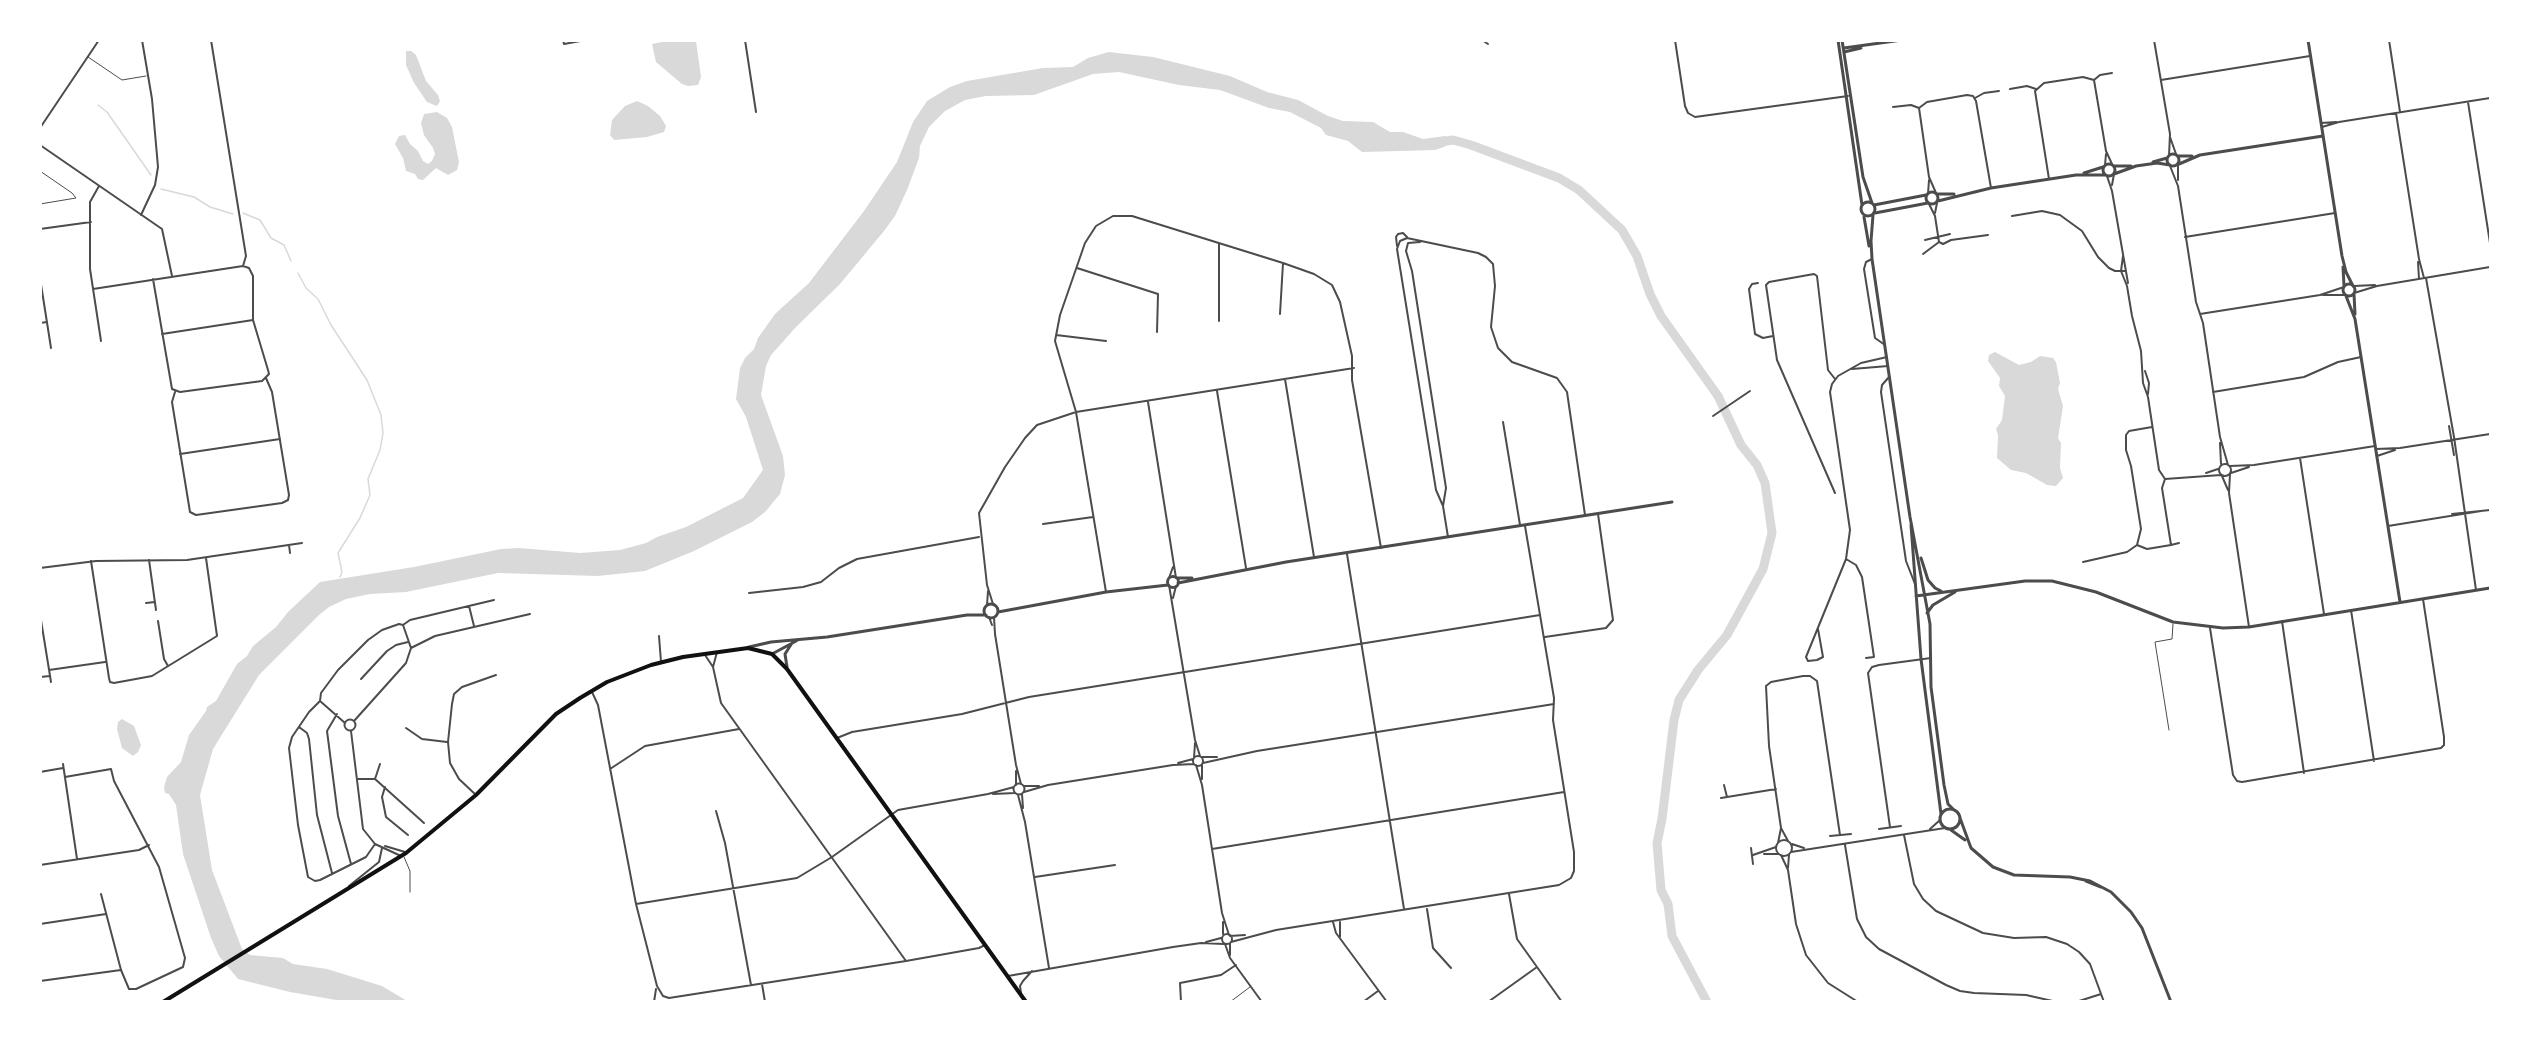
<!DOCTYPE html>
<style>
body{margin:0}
#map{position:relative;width:2531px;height:1042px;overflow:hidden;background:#fff;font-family:Poppins,sans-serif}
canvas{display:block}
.frame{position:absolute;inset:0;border:42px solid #fff;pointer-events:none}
</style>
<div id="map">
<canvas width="2531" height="1042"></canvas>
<div class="frame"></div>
</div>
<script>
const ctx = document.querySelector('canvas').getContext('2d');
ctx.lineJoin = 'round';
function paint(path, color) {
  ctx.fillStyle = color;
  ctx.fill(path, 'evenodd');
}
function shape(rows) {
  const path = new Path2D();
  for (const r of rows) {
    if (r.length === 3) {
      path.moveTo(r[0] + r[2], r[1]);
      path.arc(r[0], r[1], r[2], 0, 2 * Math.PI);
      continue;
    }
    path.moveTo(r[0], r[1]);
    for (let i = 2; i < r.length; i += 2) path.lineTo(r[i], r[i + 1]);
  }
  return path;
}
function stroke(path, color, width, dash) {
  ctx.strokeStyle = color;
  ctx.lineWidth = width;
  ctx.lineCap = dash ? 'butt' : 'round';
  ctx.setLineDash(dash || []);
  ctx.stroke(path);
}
paint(shape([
 [672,40,696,41,701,77,698,85,688,86,682,84,656,62,652,44],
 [406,51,411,51,416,55,426,81,438,95,440,101,437,106,427,102,414,83,406,65],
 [1109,52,1153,57,1230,76,1267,92,1298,100,1328,116,1343,121,1373,122,1390,132,1403,132,1423,139,1445,136,1453,140,1444,147,1435,150,1362,152,1348,141,1326,135,1321,128,1290,112,1269,108,1220,90,1179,85,1119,72,1093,74,1034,95,986,96,965,100,945,111,929,127,920,146,919,158,907,190,895,216,884,231,840,284,796,327,771,355,766,366,761,395,783,456,785,475,780,494,765,512,752,522,694,551,645,571,598,576,498,573,406,592,370,594,346,599,329,607,319,615,259,675,213,749,200,795,212,870,242,949,250,955,283,958,293,964,327,969,382,986,407,1001,342,1001,290,992,238,979,219,956,211,938,183,854,176,805,169,794,165,793,164,787,167,777,181,762,189,735,206,711,207,707,216,701,237,664,247,656,253,646,276,627,288,612,320,582,414,567,501,549,519,548,580,553,620,550,646,543,657,537,686,527,743,498,763,470,746,417,736,399,740,368,745,358,754,349,758,338,775,314,809,283,864,211,897,162,913,122,927,101,950,87,967,81,1043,68,1073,67,1088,58],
 [637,101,648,106,660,116,666,126,664,132,647,137,614,140,610,135,612,120,625,106],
 [437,112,447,118,452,127,459,162,457,170,448,175,436,168,423,180,418,179,415,174,406,171,403,158,395,144,399,136,405,135,410,144,418,151,423,161,428,164,432,161,435,154,433,148,424,135,421,123,424,114],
 [1995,352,2019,365,2031,362,2040,356,2053,358,2056,362,2060,383,2058,389,2063,406,2058,438,2061,443,2060,468,2063,478,2056,486,2047,485,2026,473,2011,470,1997,458,1998,435,1996,429,2002,420,2005,396,1999,386,2000,378,1988,361,1989,355],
 [122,719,134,726,141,745,138,752,133,756,122,748,117,729,118,722]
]), '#d9d9d9');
stroke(shape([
 [98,105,107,112,151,175],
 [161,189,194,197,210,207,233,214],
 [243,213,260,220,271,238,284,245,291,261],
 [298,273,306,288,318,299,331,325,367,380,381,415,383,433,380,450,368,479,370,495,360,518,338,553,342,572,340,577]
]), '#d9d9d9', 1.5);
stroke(shape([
 [1441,142,1453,140,1471,145,1559,178,1579,190,1622,230,1637,256,1650,294,1661,316,1718,396,1741,445,1757,465,1765,483,1772,533,1763,569,1727,635,1698,670,1679,700,1674,720,1662,819,1657,843,1661,890,1668,904,1672,936,1707,1002]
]), '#d9d9d9', 9);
stroke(shape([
 [88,57,122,80,146,76],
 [40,171,72,193,76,198,40,204],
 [2169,730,2155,642,2172,639,2173,624],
 [404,857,410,871,410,892],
 [1230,1002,1250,987]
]), '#4c4c4c', 1);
stroke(shape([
 [211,40,246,256,243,266],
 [563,40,564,44,586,40],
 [745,40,756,112],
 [1468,40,1474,40],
 [1482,40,1488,44],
 [1675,40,1685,106,1688,113,1695,117,1848,96],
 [2154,40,2170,134,2169,156],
 [2389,40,2400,112],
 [2094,80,2100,75,2112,73],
 [2161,80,2310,56],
 [2010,89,2027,86,2036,89],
 [1975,98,1984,93,1999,91],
 [2468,102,2490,243],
 [1893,107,1911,105,1919,108],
 [2396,113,2419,259,2424,278],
 [2321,123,2336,122],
 [2322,127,2339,122,2490,98],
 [40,128,99,40],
 [2170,137,2176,154],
 [40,145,162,229,172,276],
 [2105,165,2106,154],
 [2170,166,2178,186,2196,302,2203,323,2220,437,2228,465],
 [2107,176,2112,191,2128,283],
 [2049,179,2035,91,2044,83,2083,77,2094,80,2106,151,2112,164],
 [2178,180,2178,164],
 [2112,185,2114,174],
 [99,186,90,202,90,269,101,341],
 [1936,193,1929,177,1919,108,1927,102,1967,95,1973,96,1976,101,1991,188],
 [1928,194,1929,180],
 [1929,204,1935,216,1939,242,1943,244,1951,240,1988,235],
 [1935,213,1937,203],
 [141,215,155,185,158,167,152,99,142,40],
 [2012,216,2042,211,2060,215,2082,231,2098,257,2109,268,2115,271,2125,271],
 [40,229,91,222],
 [2185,237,2335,213],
 [1925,240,1950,234],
 [1420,242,1408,243,1406,251,1412,271,1446,488,1443,506],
 [1397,246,1396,237,1398,234,1403,233,1407,237],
 [1923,254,1939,242],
 [2123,256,2121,271,2127,286,2132,316,2141,351,2143,383,2148,397,2159,470,2165,479],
 [1872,259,1866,262,1864,269,1875,338,1885,345],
 [2418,262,2419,279],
 [1077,268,1158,294,1157,332],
 [40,278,51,348],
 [2426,278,2454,437,2476,590],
 [153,279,172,389,180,392,262,381,269,374,268,370,253,320,253,276,249,268,243,266],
 [1758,283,1752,284,1749,289,1755,334,1763,338,1773,336],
 [2354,286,2375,285],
 [93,289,243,266],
 [2354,293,2377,286,2490,267],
 [2323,295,2345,295],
 [1280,314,1283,263],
 [2200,314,2320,295,2344,287],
 [1219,321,1219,244],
 [40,323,47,322],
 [162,334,253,320],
 [1056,335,1106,341],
 [1852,369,1888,366],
 [2145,371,2149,383,2148,394],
 [1889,377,1882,385,1881,392,1906,561,1915,584],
 [1285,379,1314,557],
 [1835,379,1828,370,1817,276,1814,274,1769,282,1766,285,1777,360,1835,493],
 [1217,391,1246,568],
 [175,392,172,402,190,512,196,515,282,503,288,500,289,495,272,392,266,378],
 [2213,392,2304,377,2338,362,2361,357],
 [1148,402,1176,578],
 [1713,416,1750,391],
 [1503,422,1520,525],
 [2449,426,2454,455],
 [2220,443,2221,464],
 [2376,449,2400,448,2490,434],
 [180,454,280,439],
 [2377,456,2395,450],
 [2300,458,2324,614],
 [2225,470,6],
 [2230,466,2254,465,2375,446],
 [2206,473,2218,469],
 [2231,473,2249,467],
 [2230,474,2229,493,2249,627],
 [2222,476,2228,490],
 [2165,479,2162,488,2171,545,2179,543],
 [2165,479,2221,475],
 [2452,514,2490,510],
 [1043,524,1093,517],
 [2388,526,2481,511],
 [1448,537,1443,506,1436,490,1397,249,1400,241,1407,238,1478,253,1486,257,1493,264,1495,286,1491,327,1498,348,1512,362,1557,378,1567,392,1585,515],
 [289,545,290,553],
 [2137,545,2147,549,2171,545],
 [1347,554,1404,909],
 [1846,559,1856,565,1862,577,1874,657,1866,658],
 [149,560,156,610],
 [91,561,109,678,110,682,114,683,152,676,217,636,206,558],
 [2083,562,2127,552,2137,545,2141,529,2131,466,2126,450,2126,435,2129,431,2152,427],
 [40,568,96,561,187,560,302,543],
 [1169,578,1173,567],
 [1169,585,1195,740,1200,756],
 [1106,592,1076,412,1055,341,1060,315,1085,243,1096,226,1113,216,1132,216,1283,263,1314,274,1332,285,1340,302,1352,356,1352,380,1381,548],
 [749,593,803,587,821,582,839,568,857,559,979,537],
 [1173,598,1176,586],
 [146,603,155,602],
 [993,604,987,585,979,513,1005,467,1025,438,1037,425,1076,412,1354,368],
 [987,605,988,591],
 [469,606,474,626],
 [2351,610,2374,761],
 [40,614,51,682],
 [989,617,992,625],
 [994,617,995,634,1016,765,1021,784],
 [158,621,164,659,168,666],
 [2282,621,2304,773],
 [403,625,410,620,494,600],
 [2210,628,2233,775,2237,781,2242,782,2441,748,2444,745,2444,737,2423,599],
 [1818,629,1823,657,1817,660,1808,661,1806,657,1846,559,1850,530,1830,392,1832,384,1838,376,1861,363,1887,357],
 [659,636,661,662],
 [1545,637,1606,628,1613,620,1598,514],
 [705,655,713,667,721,703,906,961],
 [713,667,717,652],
 [49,670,105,662],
 [40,677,50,676],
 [361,679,387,651,396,645,408,642],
 [592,692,598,705,636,904,657,986,663,996,669,998,906,961,979,948,985,945],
 [320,701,309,712,292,737,289,748,298,825,308,877,315,881,320,880,366,857,375,844],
 [320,701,321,693,338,670,368,640,382,630,399,624,403,625,411,648],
 [320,701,345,723],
 [337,714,327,731,338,816,351,864],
 [350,725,5.5],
 [354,721,406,663,411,648,435,636,530,614],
 [299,727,307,733,309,739,317,815,332,873],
 [406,728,422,739,447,742],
 [351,731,363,829,375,844,401,856],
 [837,738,852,732,962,714,1029,697,1540,615],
 [1198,761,5],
 [1202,757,1217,757],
 [1194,758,1195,743],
 [1178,763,1193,759],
 [1203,763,1257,751,1554,704],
 [63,764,77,859],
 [1202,764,1202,779],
 [1196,765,1202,785,1222,913,1229,935],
 [610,769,645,746,739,729],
 [40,772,63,768],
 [65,777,111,769,114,781,159,867,185,958,183,967,136,989,129,989,121,970,101,894],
 [357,779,375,779,424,823],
 [375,779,380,764],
 [1019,789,5.5],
 [1016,785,1016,771],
 [1724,785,1727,797],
 [1024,786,1039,786],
 [385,787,382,797,386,817,408,835],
 [1024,792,1048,785,1173,765,1194,764],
 [993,794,1015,793],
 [1022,794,1023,808],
 [476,795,459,779,450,763,448,742,452,704,454,694,462,687,496,675],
 [1018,795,1025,822,1049,968],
 [1721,798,1776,789],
 [716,811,725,843,751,985],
 [1890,827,1868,673,1872,667,1879,665,1931,658],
 [1879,829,1901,826],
 [1930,829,1940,820],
 [1904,835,1914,884,1923,899,1936,911,1983,933,2014,938,2046,937,2067,944,2079,952,2090,964,2104,1002],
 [1830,836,1851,834],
 [1784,848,8],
 [1788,841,1781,828,1769,746,1766,686,1771,682,1803,676,1810,676,1817,681,1840,835],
 [1778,843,1781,828],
 [1792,844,1804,848],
 [1845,845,1857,919,1866,937,1879,949,1946,985,1960,991,1974,993,2026,995,2057,1002],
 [385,846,405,852],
 [1751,848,1753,864],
 [1212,849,1564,792],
 [1791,852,1945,828],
 [1764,854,1779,854],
 [1753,855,1776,847],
 [1781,855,1788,870,1796,924,1806,955,1828,983,1858,1002],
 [40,865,139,850,149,845],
 [1788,868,1789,855],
 [1035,877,1115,865],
 [349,886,379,862,382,848],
 [1509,894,1517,939,1562,1002],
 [636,904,797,878,832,857,898,810,988,794,1014,787],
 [1427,909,1433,948,1451,968],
 [1223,922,1223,934],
 [1333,922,1336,933,1387,1002],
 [1340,922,1340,937],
 [40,924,106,914],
 [1227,939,5],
 [1230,936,1245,935],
 [1206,942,1221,938],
 [1231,942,1276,930,1559,885,1571,878,1574,871,1574,852,1553,720,1554,698,1525,526],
 [1230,943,1230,955],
 [1225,944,1230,958,1262,1002],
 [1008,976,1173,947,1201,943,1224,944],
 [40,981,121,970],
 [762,984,765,1002],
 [1021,993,1020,986,1023,981,1032,971],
 [654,1002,656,989],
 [1181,1002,1180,983,1221,975,1236,965],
 [1363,1002,1378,991],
 [1488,1002,1537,967],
 [2076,1002,2101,994]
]), '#4c4c4c', 2);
stroke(shape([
 [1838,40,1862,205],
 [1842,40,1863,177,1872,203],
 [2308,40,2342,256,2346,272,2353,286],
 [1844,48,1902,40],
 [1844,52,1861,48],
 [2173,160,6],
 [2178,156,2192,156],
 [2153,162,2167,158],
 [2109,170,6],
 [2179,164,2200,155,2323,136],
 [2114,166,2131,166],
 [2084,173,2103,167],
 [2114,174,2136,166,2157,163,2170,165],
 [1932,198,6],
 [1937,194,1954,194],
 [1938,201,1991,188,2076,175,2105,175],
 [1868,209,7],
 [1874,205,1926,195],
 [1875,213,1928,203],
 [1873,215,1871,241,1872,259,1910,517,1930,624,1931,687,1944,785,1948,804,1954,810],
 [1864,217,1869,246],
 [2343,267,2344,286],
 [2349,290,6],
 [2354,294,2355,314],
 [2346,296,2355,319,2400,602],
 [1911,525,1921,659,1941,814],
 [1921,558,1928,580,1935,588,1941,591],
 [1173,582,5.5],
 [1177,578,1192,578],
 [1178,583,1286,562,1672,502],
 [1916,596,2025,581,2052,581,2096,592,2173,622,2223,628,2249,627,2490,588],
 [991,611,7],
 [998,612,1106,592,1168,585],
 [1927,613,1933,605,1955,592],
 [749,647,771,642,827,637,967,615,986,615],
 [772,654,798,640],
 [787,667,785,654,792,643],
 [1950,819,10],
 [1960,818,1971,848,1993,867,2014,875,2070,877,2090,881,2111,892,2131,912,2142,928,2171,1002],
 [1951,830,1965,840],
 [2086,881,2101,887]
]), '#4c4c4c', 3);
stroke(shape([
 [163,1002,406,853,476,795,556,714,580,698,607,682,651,665,683,657,748,648,772,654,787,669,1026,1002]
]), '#111', 4);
</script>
